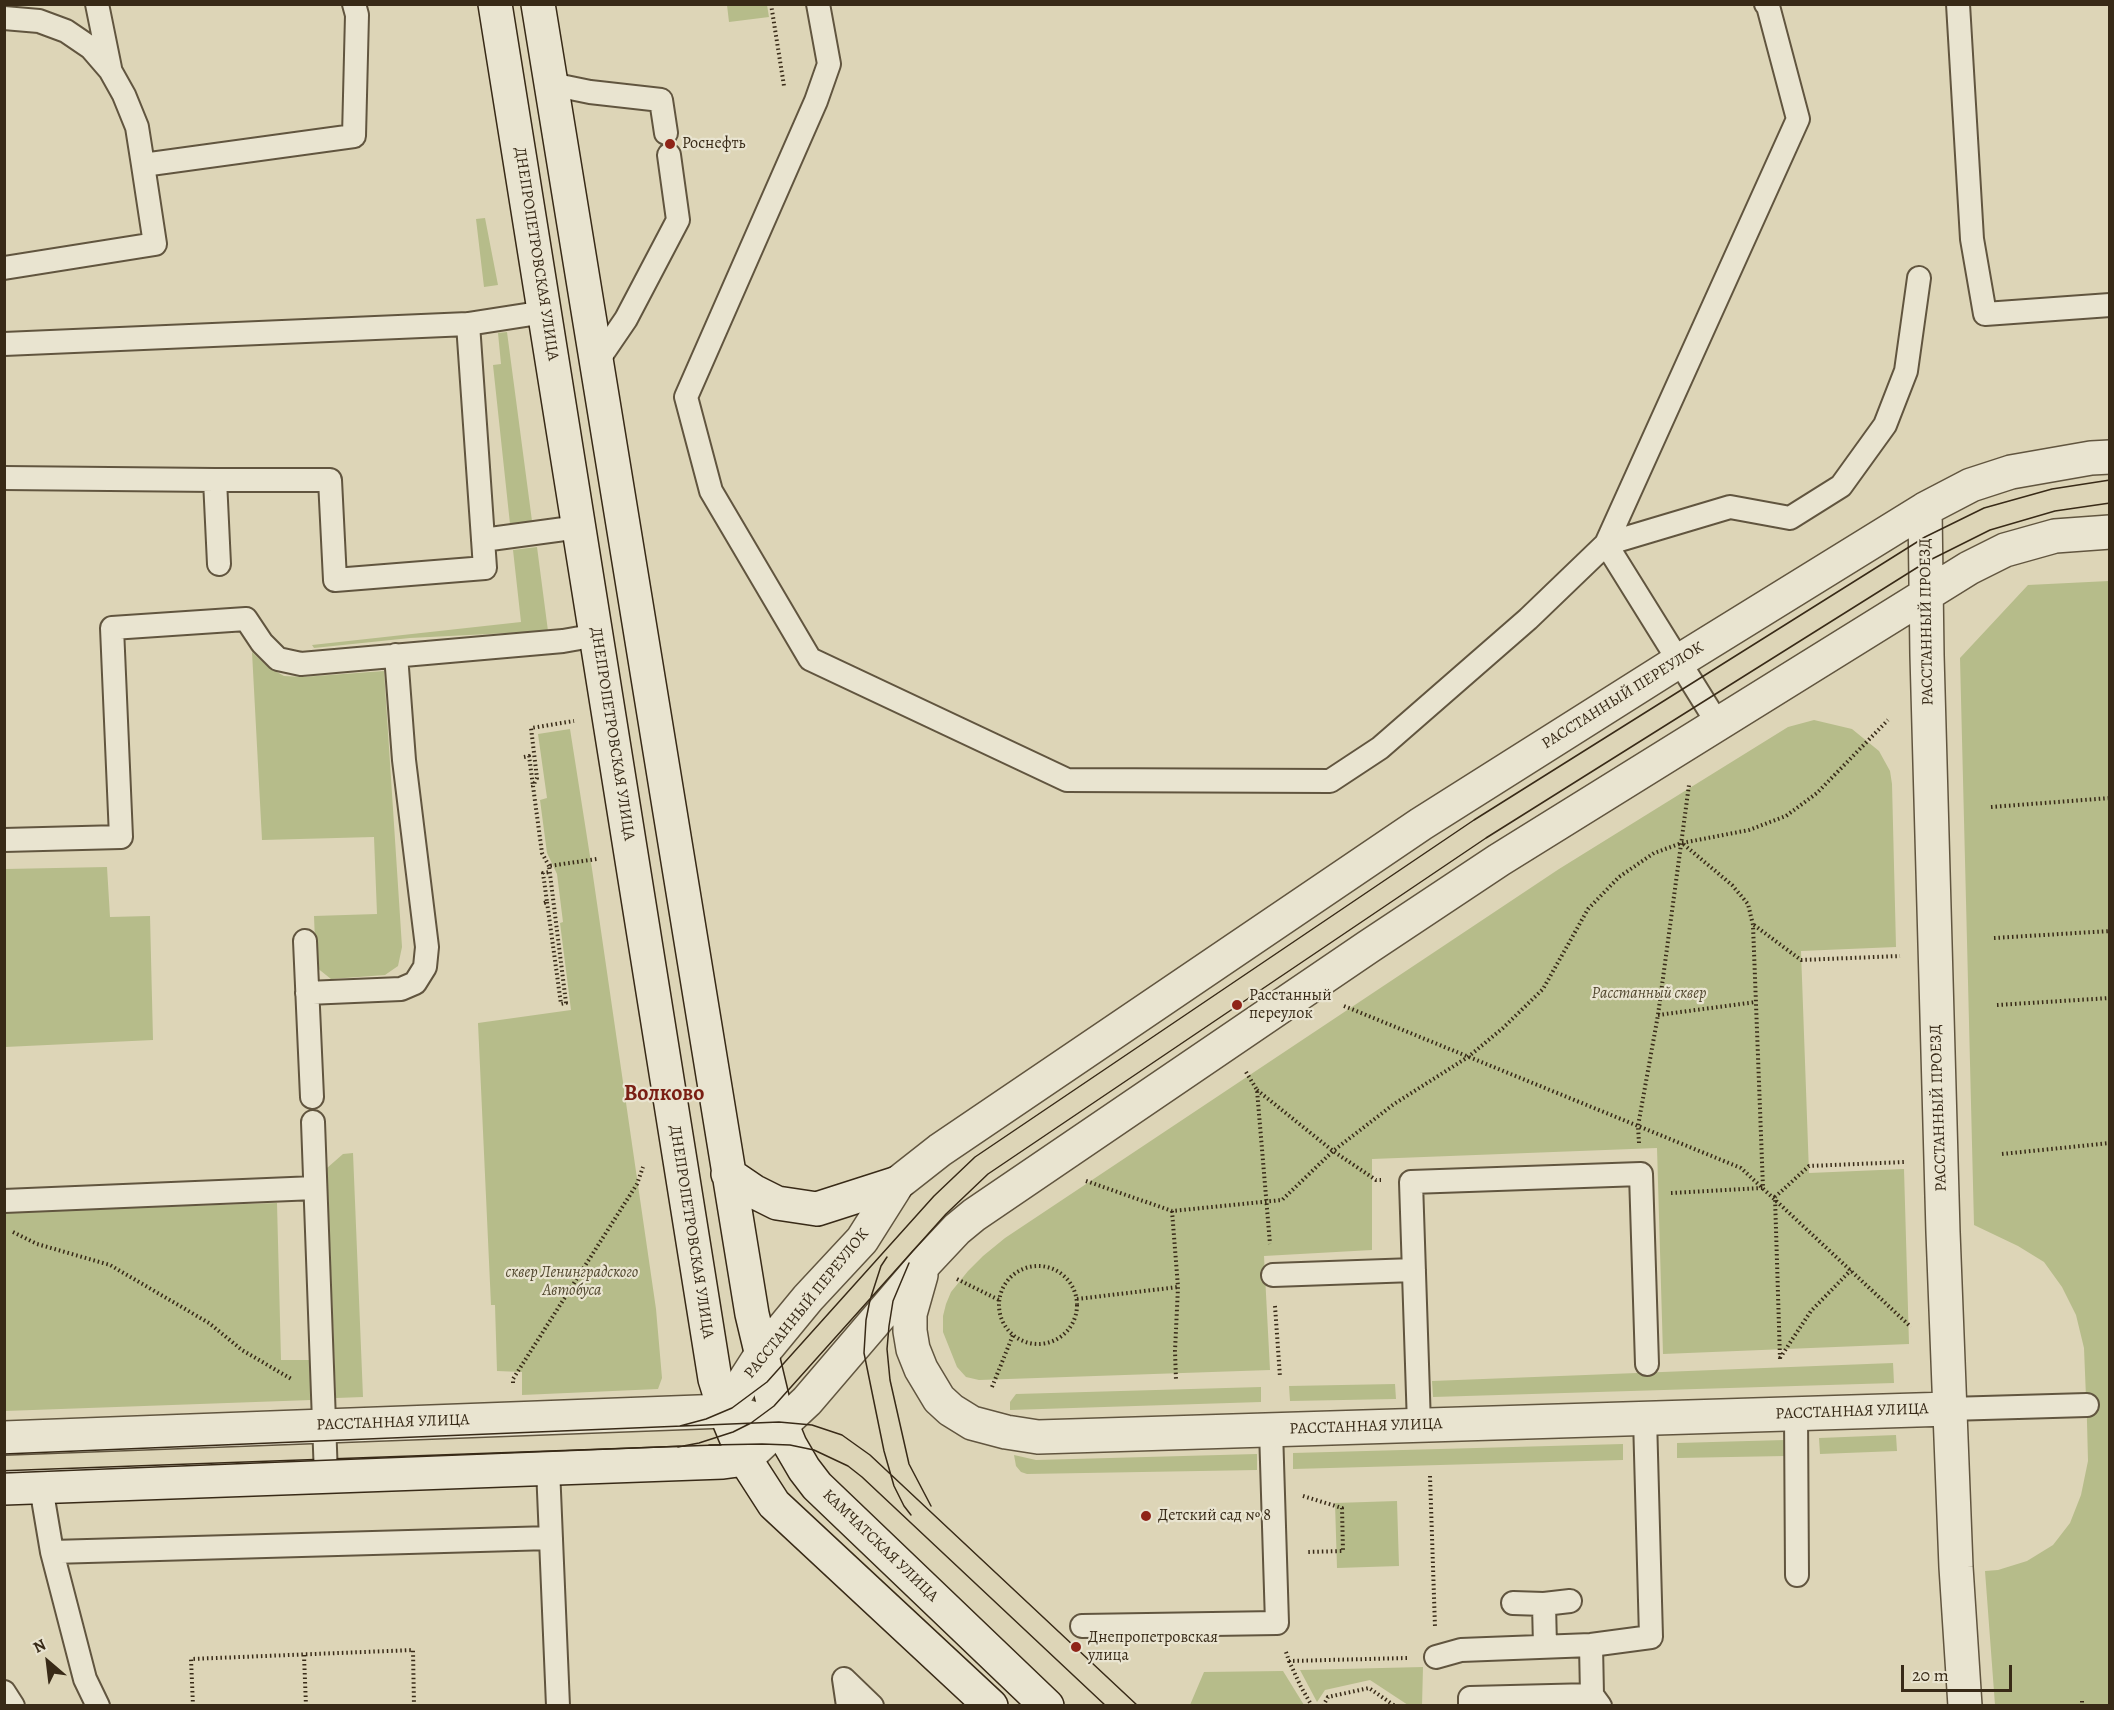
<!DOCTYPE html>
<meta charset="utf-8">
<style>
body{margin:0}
#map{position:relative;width:2114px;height:1710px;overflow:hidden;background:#ddd5b7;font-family:Alegreya,serif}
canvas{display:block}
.frame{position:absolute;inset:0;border:6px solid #382a17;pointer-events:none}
.north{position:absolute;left:18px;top:1632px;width:60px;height:60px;-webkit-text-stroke:4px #e9e4d0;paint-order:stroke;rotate:332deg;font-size:16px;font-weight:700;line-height:24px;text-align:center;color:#382a17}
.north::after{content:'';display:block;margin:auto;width:21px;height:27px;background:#382a17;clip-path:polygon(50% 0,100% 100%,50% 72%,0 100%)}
.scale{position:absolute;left:1901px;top:1665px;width:111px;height:27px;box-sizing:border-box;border:3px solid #382a17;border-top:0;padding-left:8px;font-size:18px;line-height:21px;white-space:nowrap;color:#382a17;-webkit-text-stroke:4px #e9e4d0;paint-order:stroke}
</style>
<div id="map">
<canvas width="2114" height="1710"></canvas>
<div class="frame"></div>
<div class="north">N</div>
<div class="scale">20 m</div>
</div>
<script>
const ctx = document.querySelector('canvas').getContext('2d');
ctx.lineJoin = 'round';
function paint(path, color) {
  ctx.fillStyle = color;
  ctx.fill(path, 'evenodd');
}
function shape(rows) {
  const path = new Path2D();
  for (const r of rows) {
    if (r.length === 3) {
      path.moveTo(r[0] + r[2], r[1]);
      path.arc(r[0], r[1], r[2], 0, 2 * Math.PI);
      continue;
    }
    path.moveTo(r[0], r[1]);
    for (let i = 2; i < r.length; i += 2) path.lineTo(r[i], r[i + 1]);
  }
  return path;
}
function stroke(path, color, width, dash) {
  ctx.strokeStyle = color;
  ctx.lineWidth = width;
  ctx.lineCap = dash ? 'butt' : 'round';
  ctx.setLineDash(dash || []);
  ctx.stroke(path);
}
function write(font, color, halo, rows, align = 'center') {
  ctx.font = font + ' Alegreya,serif';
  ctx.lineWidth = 4.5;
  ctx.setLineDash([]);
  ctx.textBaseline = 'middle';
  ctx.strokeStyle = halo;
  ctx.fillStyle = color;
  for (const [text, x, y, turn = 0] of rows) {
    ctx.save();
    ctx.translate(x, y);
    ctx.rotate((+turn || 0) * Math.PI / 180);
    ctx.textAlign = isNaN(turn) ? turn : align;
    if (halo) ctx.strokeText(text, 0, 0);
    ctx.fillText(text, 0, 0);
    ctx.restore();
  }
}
paint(shape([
 [727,5,767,5,769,17,729,22],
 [485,218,498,285,484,287,476,219],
 [507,332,532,521,510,524,493,365,501,364,498,333],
 [537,547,548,631,410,638,314,648,312,645,521,622,513,550],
 [2109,581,2109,1705,1995,1705,1985,1571,1998,1570,2027,1561,2053,1545,2070,1523,2081,1495,2088,1461,2087,1422,2084,1348,2076,1315,2062,1287,2044,1262,2018,1246,1974,1225,1960,658,2028,585],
 [252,652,268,667,284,676,303,677,384,671,402,947,398,966,385,975,331,979,316,967,314,916,377,914,374,837,262,840],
 [1814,720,1852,729,1879,751,1890,771,1892,784,1896,947,1801,951,1809,1173,1904,1169,1909,1344,1663,1354,1657,1148,1372,1159,1372,1250,1264,1256,1270,1370,979,1380,966,1377,957,1367,943,1332,943,1316,946,1304,951,1292,968,1271,983,1256,1005,1238,1559,869,1788,727],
 [570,729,592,869,656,1309,662,1378,658,1389,522,1395,522,1372,497,1371,495,1305,491,1305,478,1023,571,1010,560,923,563,922,557,874,547,853,540,800,547,798,538,734],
 [107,867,110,917,150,916,153,1040,5,1047,5,869],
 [353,1153,363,1397,336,1398,327,1168,343,1154],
 [277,1203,281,1360,310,1360,311,1400,5,1411,4,1212],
 [1893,1363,1894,1383,1433,1397,1432,1381],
 [1395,1384,1396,1399,1290,1401,1289,1386],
 [1261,1387,1261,1402,1010,1410,1010,1402,1016,1394],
 [1896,1435,1897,1451,1820,1454,1819,1438],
 [1785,1440,1785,1456,1677,1458,1677,1443],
 [1623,1444,1623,1460,1293,1469,1293,1453],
 [1257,1454,1257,1470,1027,1474,1021,1472,1016,1466,1014,1455,1036,1460],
 [1397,1501,1399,1566,1337,1568,1335,1503],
 [1423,1667,1422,1706,1408,1705,1370,1680,1325,1690,1317,1702,1300,1670],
 [1283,1671,1304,1705,1190,1705,1204,1672]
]), '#b6bc8a');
const lane = shape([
 [97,4,110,68],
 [818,4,829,64,816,101,686,397,711,491,810,659,1067,780,1330,781,1380,748,1528,619,1606,544,1798,119,1768,6,1766,4],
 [1958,4,1972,239,1985,314,2110,305],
 [4,18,39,21,66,31,91,48,110,70,124,95,137,127,143,165],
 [551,84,590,92,661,100,666,133],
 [4,268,155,244,143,165,354,136,357,15,354,4],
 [4,344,468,324,545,312],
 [596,363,626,319,678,220,669,155],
 [4,478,215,480],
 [483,540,579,527],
 [219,564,215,480,330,480,335,580,485,568,468,324],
 [1718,724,1606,544,1730,507,1790,518,1841,486,1885,425,1906,371,1919,278],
 [4,840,121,837,112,628,246,619,262,643,278,659,301,664,563,641,597,635],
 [305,941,312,1097],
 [307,993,401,989,415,983,425,967,427,947,404,760,396,655],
 [313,1122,326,1476],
 [4,1201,315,1188],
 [1273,1275,1414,1270],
 [1949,1409,2087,1405],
 [1796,1414,1797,1575],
 [1419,1425,1411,1182,1641,1174,1647,1364],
 [548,1468,558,1706],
 [41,1487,52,1552,85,1679,98,1706],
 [52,1552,551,1538],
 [1513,1603,1544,1604,1570,1601],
 [1544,1604,1545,1646],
 [1082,1626,1277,1623,1271,1430],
 [1591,1645,1592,1695,1600,1706],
 [1436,1657,1461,1650,1591,1645,1651,1637,1645,1418],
 [4,1692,13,1706],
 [848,1706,844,1679,872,1706],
 [1470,1706,1470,1698,1592,1695]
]);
const street = shape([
 [1925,509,1927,655,1943,1232,1956,1567,1965,1706],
 [921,1275,910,1314,910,1331,913,1349,921,1369,939,1399,951,1410,972,1423,1006,1432,1038,1437,1949,1409],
 [725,1411,761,1355,808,1298,862,1240,898,1183,940,1150,1421,824,1679,661,1925,509,1971,485,2011,472,2091,458,2110,457],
 [4,1438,725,1411,780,1425],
 [745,1459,807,1401,926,1262,957,1229,974,1215,1368,947,1499,860,1969,568,2005,550,2055,536,2110,532]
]);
const secondary = shape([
 [495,4,715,1379,725,1411,745,1459,774,1504,991,1706],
 [538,4,752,1314,774,1406,790,1445,804,1469,817,1486,1047,1706],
 [728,1174,753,1191,777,1203,817,1209,898,1183],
 [4,1488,723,1462,745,1459]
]);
stroke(lane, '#61553f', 26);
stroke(street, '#61553f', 36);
stroke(secondary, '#382a17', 36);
stroke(shape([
 [771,4,784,86],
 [524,757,529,756,533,786],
 [1991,807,2110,798],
 [549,866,542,853,533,786,537,778,531,728,574,721],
 [547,902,561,1004,566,1003,549,866,597,859],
 [544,903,547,902,543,873,550,872],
 [1754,925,1801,960,1900,956],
 [1994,938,2110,931],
 [1997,1005,2110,998],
 [1344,1006,1741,1168,1911,1327],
 [1658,1015,1756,1002],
 [1246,1072,1257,1090,1270,1244],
 [1257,1090,1333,1151,1376,1180,1381,1180],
 [1639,1143,1638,1126,1658,1015,1689,785],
 [2002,1154,2110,1143],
 [1086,1181,1172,1211,1282,1200,1333,1151,1394,1104,1468,1057,1503,1028,1543,989,1588,909,1619,877,1654,853,1682,843,1749,830,1786,816,1817,793,1888,720],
 [1671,1193,1763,1188,1753,925,1748,904,1732,885,1682,843],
 [1172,1211,1178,1287,1175,1351,1176,1380],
 [13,1232,37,1244,110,1265,209,1323,242,1350,293,1380],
 [1038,1305,39],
 [957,1279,999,1300],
 [1077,1299,1178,1287],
 [1275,1306,1280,1377],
 [1780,1358,1811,1311,1851,1270],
 [1780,1359,1775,1197,1809,1166,1905,1162],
 [513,1383,513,1379,637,1184,643,1167],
 [992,1387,1013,1335],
 [1430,1476,1435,1627],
 [1303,1496,1342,1508,1343,1551,1306,1552],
 [1286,1652,1289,1661,1407,1658],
 [304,1655,306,1706],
 [1289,1661,1301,1687,1312,1706],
 [2082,1701,2082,1706],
 [193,1706,191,1659,413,1650,414,1706],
 [1323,1706,1328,1697,1369,1688,1395,1706]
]), '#382a17', 4, [1.5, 3]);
stroke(lane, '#e9e4d0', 22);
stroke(street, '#e9e4d0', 33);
stroke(secondary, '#e9e4d0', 33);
stroke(shape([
 [887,1257,881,1266,870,1300,866,1320,864,1353,884,1451,894,1486,904,1506,911,1515],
 [909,1263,893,1301,889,1326,887,1349,890,1380,909,1464,931,1506],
 [680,1426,706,1419,732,1408,767,1382,934,1196,975,1157,1474,820,1925,537,1984,508,2052,489,2110,480],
 [709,1445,762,1444,790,1445,814,1450,848,1466,862,1477,1106,1706],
 [678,1447,699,1443,733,1432,751,1423,774,1406,946,1214,988,1174,1486,838,1926,562,1990,530,2055,511,2110,503],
 [4,1454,779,1422,812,1425,842,1435,870,1455,1138,1706],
 [4,1473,685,1446]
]), '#382a17', 1.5);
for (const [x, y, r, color] of [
 [670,144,6,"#8f2418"],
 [1237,1005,6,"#8f2418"],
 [1146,1516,6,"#8f2418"],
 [1076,1647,6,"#8f2418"]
]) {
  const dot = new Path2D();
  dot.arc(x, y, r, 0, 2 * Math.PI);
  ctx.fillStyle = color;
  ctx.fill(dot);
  stroke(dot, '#e9e4d0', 2);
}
write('16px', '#382a17', '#e9e4d0', [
 ["Роснефть",682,144],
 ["Расстанный",1249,996],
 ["переулок",1249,1014],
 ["Детский сад № 8",1158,1516],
 ["Днепропетровская",1088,1638],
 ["улица",1088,1656]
], 'left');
write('16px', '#382a17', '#e9e4d0', [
 ["ДНЕПРОПЕТРОВСКАЯ УЛИЦА",536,254,81],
 ["РАССТАННЫЙ ПРОЕЗД",1927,622,-91],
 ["РАССТАННЫЙ ПЕРЕУЛОК",1623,696,-32],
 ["ДНЕПРОПЕТРОВСКАЯ УЛИЦА",612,734,81],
 ["РАССТАННЫЙ ПРОЕЗД",1939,1108,-92],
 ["ДНЕПРОПЕТРОВСКАЯ УЛИЦА",691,1232,81],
 ["РАССТАННЫЙ ПЕРЕУЛОК",807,1304,-51],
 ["РАССТАННАЯ УЛИЦА",1852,1412,-2],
 ["РАССТАННАЯ УЛИЦА",393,1423,-2],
 ["РАССТАННАЯ УЛИЦА",1366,1427,-2],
 ["КАМЧАТСКАЯ УЛИЦА",880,1546,44]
]);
write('italic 16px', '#51472e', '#e9e4d0', [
 ["Расстанный сквер",1649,994],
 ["сквер Ленинградского",572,1273],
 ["Автобуса",572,1291]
]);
write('bold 22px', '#7a1f14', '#e9e4d0', [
 ["Волково",664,1095]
]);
</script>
